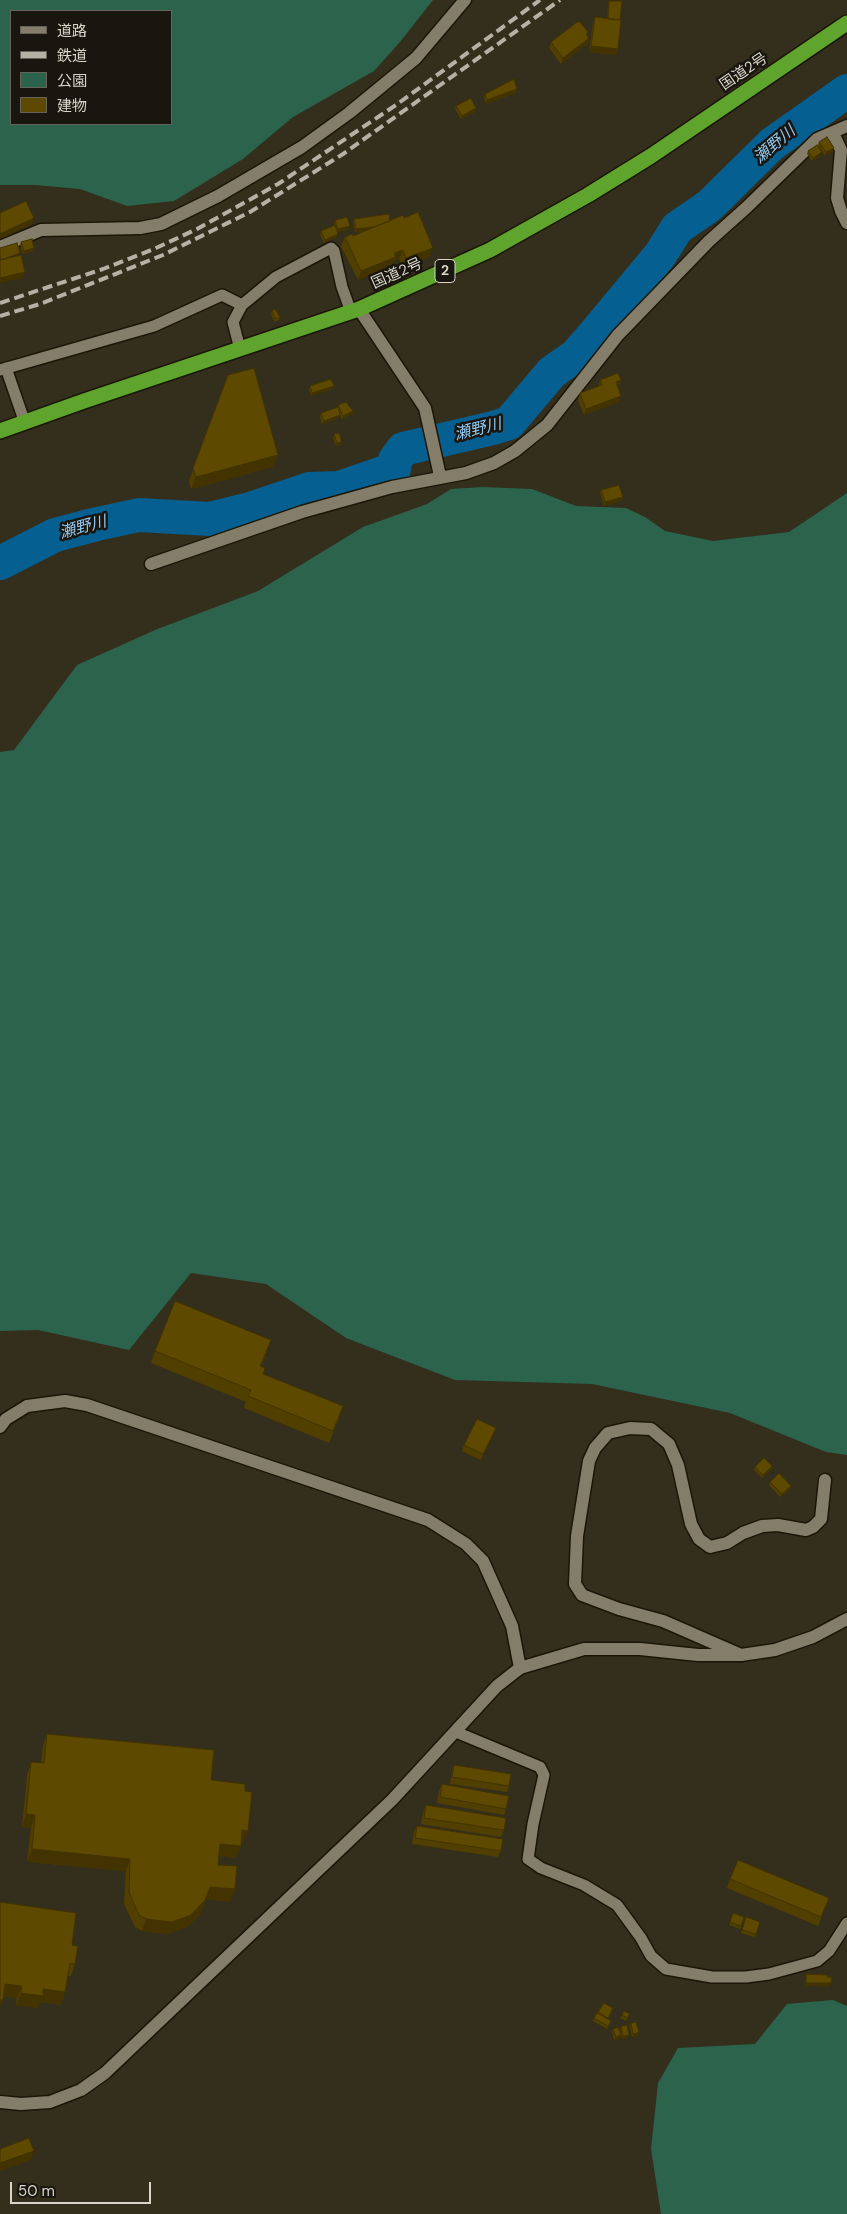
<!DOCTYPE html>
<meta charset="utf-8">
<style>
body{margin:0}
#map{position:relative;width:847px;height:2214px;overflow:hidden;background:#342e1d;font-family:"DM Sans","Noto Sans JP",sans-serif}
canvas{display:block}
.legend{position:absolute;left:10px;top:10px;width:162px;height:115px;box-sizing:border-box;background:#19160f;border:1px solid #65625a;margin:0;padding:6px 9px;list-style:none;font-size:15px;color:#d8d5ca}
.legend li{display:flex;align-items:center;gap:10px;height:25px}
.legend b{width:25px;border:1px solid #65625a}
.scale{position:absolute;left:10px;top:2182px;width:141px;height:22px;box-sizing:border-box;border:2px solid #d8d5ca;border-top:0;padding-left:6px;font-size:15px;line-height:18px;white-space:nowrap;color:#d8d5ca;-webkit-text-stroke:4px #19160f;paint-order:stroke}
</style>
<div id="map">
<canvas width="847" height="2214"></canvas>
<ul class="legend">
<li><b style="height:6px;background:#847d6a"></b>道路</li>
<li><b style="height:6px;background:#b5b1a5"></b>鉄道</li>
<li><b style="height:14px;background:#2b634c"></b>公園</li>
<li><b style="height:14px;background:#5e4900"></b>建物</li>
</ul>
<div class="scale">50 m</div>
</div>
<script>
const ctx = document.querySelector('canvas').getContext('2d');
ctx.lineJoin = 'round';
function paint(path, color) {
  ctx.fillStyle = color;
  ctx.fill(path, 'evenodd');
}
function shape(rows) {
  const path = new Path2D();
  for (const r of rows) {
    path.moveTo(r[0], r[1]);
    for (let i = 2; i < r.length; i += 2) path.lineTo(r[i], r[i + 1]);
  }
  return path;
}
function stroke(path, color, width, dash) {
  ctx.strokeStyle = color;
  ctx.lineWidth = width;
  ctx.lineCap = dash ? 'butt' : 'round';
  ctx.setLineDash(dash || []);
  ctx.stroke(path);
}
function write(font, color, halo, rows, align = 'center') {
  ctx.font = font + ' "DM Sans","Noto Sans JP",sans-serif';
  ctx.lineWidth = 5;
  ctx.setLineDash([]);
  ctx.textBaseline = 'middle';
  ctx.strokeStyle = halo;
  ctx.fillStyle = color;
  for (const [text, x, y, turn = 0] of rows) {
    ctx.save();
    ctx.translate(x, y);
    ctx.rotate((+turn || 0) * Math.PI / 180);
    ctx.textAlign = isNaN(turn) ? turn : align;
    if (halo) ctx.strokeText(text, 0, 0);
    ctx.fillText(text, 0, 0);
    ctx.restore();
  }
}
paint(shape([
 [0,0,433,0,400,42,374,71,293,117,243,159,174,201,127,206,80,189,35,185,0,185],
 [171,11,171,124,11,124,11,11],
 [483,487,532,489,576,506,626,508,645,517,665,531,713,541,789,532,847,493,847,1455,826,1452,730,1413,592,1384,455,1380,346,1338,266,1284,191,1273,129,1350,38,1330,0,1331,0,752,14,750,77,665,155,630,258,591,363,527,427,504,451,489],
 [833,2000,847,2006,847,2214,661,2214,651,2149,658,2083,678,2048,755,2044,787,2004]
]), '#2b634c');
stroke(shape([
 [0,563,55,535,97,524,139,515,210,519,250,509,309,489,339,488,394,469,395,460,403,449,493,428,509,423,552,372,575,356,591,338,660,255,677,228,709,206,772,144,847,91]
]), '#056091', 34);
const lane = shape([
 [240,349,233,322,242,305,276,277,331,248,334,251,342,287,351,312],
 [6,368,25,423],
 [0,370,154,326,222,295,242,305],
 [456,1732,540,1767,544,1775,533,1824,528,1859,541,1868,584,1885,617,1905,641,1938,651,1956,666,1969,712,1977,746,1977,769,1974,817,1961,829,1951,847,1923]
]);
const street = shape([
 [833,133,841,150,837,198,841,211,847,223],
 [0,247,41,230,140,228,161,224,218,196,302,147,349,113,416,58,465,0],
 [359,309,425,408,440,476],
 [151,564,302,512,392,487,466,473,494,463,515,451,547,425,618,335,709,241,747,207,817,139,847,126],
 [0,1427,6,1419,27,1406,65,1401,87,1405,428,1520,466,1544,483,1561,512,1626,520,1668],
 [741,1655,663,1621,619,1609,582,1595,575,1584,577,1536,589,1461,595,1448,608,1433,630,1428,651,1429,669,1444,678,1465,691,1524,699,1539,710,1547,727,1543,743,1533,762,1526,778,1525,806,1530,813,1527,821,1519,825,1480]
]);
const secondary = shape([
 [0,2102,21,2104,50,2102,81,2090,105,2073,392,1800,497,1686,520,1668,584,1649,640,1649,698,1655,741,1655,775,1650,813,1637,847,1619]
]);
const highway = shape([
 [0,431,84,401,359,309,490,250,588,195,651,156,847,23]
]);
stroke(lane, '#1c1606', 14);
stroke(street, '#1c1606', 15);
stroke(secondary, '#1c1606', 15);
stroke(highway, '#1c1606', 18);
stroke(lane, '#847d6a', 11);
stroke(street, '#847d6a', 12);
stroke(secondary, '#847d6a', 12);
stroke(highway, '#5fa52d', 15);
stroke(shape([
 [0,303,103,269,154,249,197,229,278,184,396,105,540,0],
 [0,316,40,304,163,255,250,212,343,154,560,0]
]), '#b5b1a5', 4, [10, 5]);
paint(shape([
 [609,1,618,49,615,55,589,52,593,23,595,17,607,18,608,4],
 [587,35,589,38,587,44,561,64,549,48,551,42],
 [516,93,486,104,484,97,485,94],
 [456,106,476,108,475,112,461,119,455,109],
 [819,142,833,151,825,156,818,145],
 [808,151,820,156,812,161,807,154],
 [404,218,430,257,403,268,399,259,394,261,393,266,358,280,341,246,345,237,353,236,364,231,355,232,353,222,354,219,390,221],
 [335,220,350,226,349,229,338,232,338,234,337,237,324,243,320,235,321,231,335,226,334,224],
 [21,242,33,251,23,254,20,245],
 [272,311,280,317,279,320,275,322,271,315],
 [228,375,273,467,191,489,189,481],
 [600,380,618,386,619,402,584,415,578,400,580,393,598,387],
 [310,386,334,386,332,389,311,396,309,389],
 [338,405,353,411,352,414,342,419,340,415,339,418,322,424,320,417,321,413,338,407],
 [334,434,341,445,336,446,333,438],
 [601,490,623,497,621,501,604,506,600,493],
 [155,1351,267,1352,261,1366,264,1374,339,1418,329,1443,244,1408,246,1402,151,1363],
 [496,1428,481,1460,462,1451,464,1445],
 [772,1466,771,1470,762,1478,754,1470,755,1467],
 [770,1482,791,1486,790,1489,780,1497,769,1485],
 [47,1734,211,1780,245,1791,248,1831,243,1843,241,1843,241,1846,236,1858,219,1856,218,1865,235,1889,230,1902,206,1899,201,1913,187,1927,168,1934,142,1931,135,1927,124,1904,126,1871,27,1862,31,1828,22,1827,27,1775,31,1762,41,1763,43,1746],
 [454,1765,509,1786,507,1792,450,1784,452,1771],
 [442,1784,506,1809,504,1815,437,1803,439,1791],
 [426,1805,504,1830,501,1837,421,1824,423,1812],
 [417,1826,501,1851,498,1857,412,1844,414,1832],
 [730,1879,829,1898,818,1926,727,1888],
 [0,1902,75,1964,71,1976,68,1976,65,1992,61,2005,40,2002,38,2008,16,2005,17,1998,3,1996],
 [733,1913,741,1926,740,1929,729,1925],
 [746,1917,756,1934,755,1937,741,1933],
 [604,2003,612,2012,608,2019,610,2024,607,2029,593,2021,594,2018,598,2013],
 [622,2015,628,2017,626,2021,620,2018],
 [631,2023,638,2036,632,2037,630,2027],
 [621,2026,628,2038,622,2039,620,2029],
 [613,2029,619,2039,614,2040,612,2032]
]), '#513f00');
paint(shape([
 [589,38,587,44,561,64,563,58],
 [591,46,618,49,615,55,589,52],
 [517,89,516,93,486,104,487,100],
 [476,108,475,112,461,119,462,116],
 [834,148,833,151,825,156,826,152],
 [822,152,820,156,812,161,813,158],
 [34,218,32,224,0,239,0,234],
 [350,226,349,229,336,232,338,229],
 [374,226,373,230,355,232,356,229],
 [338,234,337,237,324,243,325,240],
 [34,248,33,251,23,254,24,251],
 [433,248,430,257,403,268,406,258],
 [403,250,399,259,394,261,393,266,358,280,361,271,394,253],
 [25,272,22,278,0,283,0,278],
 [621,380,618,386,614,388,616,382],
 [334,386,332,389,311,396,312,393],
 [621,396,619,402,584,415,586,409],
 [353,411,352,414,342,419,343,416],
 [340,415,339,418,322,424,324,421],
 [342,442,341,445,336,446,337,443],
 [278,455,273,467,191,489,196,477],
 [623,497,621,501,604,506,605,502],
 [496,1428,494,1434,481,1460,483,1454],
 [772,1466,771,1470,762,1478,763,1475],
 [791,1486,790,1489,780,1497,782,1494],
 [26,1814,35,1815,31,1828,22,1827],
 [242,1830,248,1831,243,1843,238,1842],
 [220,1844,241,1846,236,1858,216,1856],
 [32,1849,130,1859,126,1871,27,1862],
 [210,1887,235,1889,230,1902,206,1899],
 [205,1900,201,1913,187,1927,168,1934,142,1931,146,1919],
 [806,1983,831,1983,830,1987,804,1986],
 [5,1984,22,1986,17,1998,1,1996],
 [43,1989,65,1992,61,2005,40,2002,38,2008,16,2005,21,1993],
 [0,2000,3,2000,0,2008],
 [639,2032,638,2036,632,2037,633,2034],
 [621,2035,619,2039,614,2040,616,2037],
 [629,2035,628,2038,622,2039,623,2036],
 [34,2151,31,2160,0,2171,0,2163]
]), '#423300');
const building = shape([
 [609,1,622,1,620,20,608,19,609,1],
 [595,17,621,20,618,49,591,46,595,17],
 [577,22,580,22,588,32,586,34,589,38,563,58,551,42,577,22],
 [514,79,517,89,487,100,485,94,514,79],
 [471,98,476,108,462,116,456,106,471,98],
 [827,137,834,148,826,152,819,142,827,137],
 [817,145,822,152,813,158,808,151,817,145],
 [26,201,34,218,0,234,0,213,26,201],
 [418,212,433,248,406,258,403,250,394,253,396,257,361,271,345,237,352,234,353,236,403,215,404,218,418,212],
 [389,214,390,221,374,227,356,229,354,219,389,214],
 [347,217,350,226,338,229,335,220,347,217],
 [335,225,338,234,325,240,321,231,335,225],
 [32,239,34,248,24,251,21,242,32,239],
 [17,243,20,253,1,260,0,257,0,248,17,243],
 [21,255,25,272,0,278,0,260,21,255],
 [275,309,280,317,276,319,272,311,275,309],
 [254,368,278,455,196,477,193,468,228,375,254,368],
 [618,373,621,380,616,382,621,396,586,409,580,393,602,385,600,380,618,373],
 [331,379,334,386,312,393,310,386,331,379],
 [346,402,353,411,343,416,338,405,346,402],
 [338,407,340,415,324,421,321,413,338,407],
 [339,433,342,442,337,443,334,434,339,433],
 [619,485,623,497,605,502,601,490,619,485],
 [175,1301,271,1340,260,1366,265,1368,263,1374,343,1406,333,1431,248,1396,251,1390,155,1351,175,1301],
 [477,1419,496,1428,483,1454,464,1445,477,1419],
 [764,1458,772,1466,763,1475,755,1467,764,1458],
 [779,1473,791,1486,782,1494,770,1482,779,1473],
 [47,1734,214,1750,211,1780,245,1784,245,1791,252,1792,248,1831,242,1830,241,1846,220,1844,218,1865,237,1866,235,1889,210,1887,205,1900,191,1915,172,1922,146,1919,139,1915,129,1892,130,1859,32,1849,35,1815,26,1814,31,1762,44,1763,47,1734],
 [454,1765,511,1774,509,1786,452,1777,454,1765],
 [442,1784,509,1796,506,1809,440,1797,442,1784],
 [426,1805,506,1818,504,1830,424,1818,426,1805],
 [417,1826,503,1839,501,1851,415,1838,417,1826],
 [738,1860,829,1898,821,1917,730,1879,738,1860],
 [0,1902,76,1913,72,1945,78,1946,75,1964,70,1963,65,1992,43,1989,43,1996,21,1993,22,1986,5,1984,3,2000,0,2000,0,1902],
 [733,1913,744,1917,741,1926,730,1922,733,1913],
 [746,1917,760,1922,756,1934,742,1930,746,1917],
 [806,1974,828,1975,827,1977,832,1977,831,1983,806,1983,806,1974],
 [604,2003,613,2008,608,2018,598,2012,604,2003],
 [624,2011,630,2014,627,2018,622,2015,624,2011],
 [597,2013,611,2021,608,2026,594,2018,597,2013],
 [636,2022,639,2032,633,2034,631,2023,636,2022],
 [627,2025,629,2035,623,2036,621,2026,627,2025],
 [618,2027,621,2035,616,2037,613,2029,618,2027],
 [29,2138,34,2151,0,2163,0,2149,29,2138]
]);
paint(building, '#5e4900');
stroke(building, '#423300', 1);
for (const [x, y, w] of [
 [445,271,20]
]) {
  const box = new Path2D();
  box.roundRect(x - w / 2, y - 11.5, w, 23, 4);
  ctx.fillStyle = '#19160f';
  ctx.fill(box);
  stroke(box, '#d8d5ca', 1);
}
write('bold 14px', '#d8d5ca', null, [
 ["2",445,271]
]);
write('15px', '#d8d5ca', '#19160f', [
 ["国道2号",744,72,-34],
 ["国道2号",397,274,-24]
]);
write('italic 16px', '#91c8f2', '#19160f', [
 ["瀬野川",775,145,-40],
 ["瀬野川",478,430,-14],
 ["瀬野川",83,528,-15]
]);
</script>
